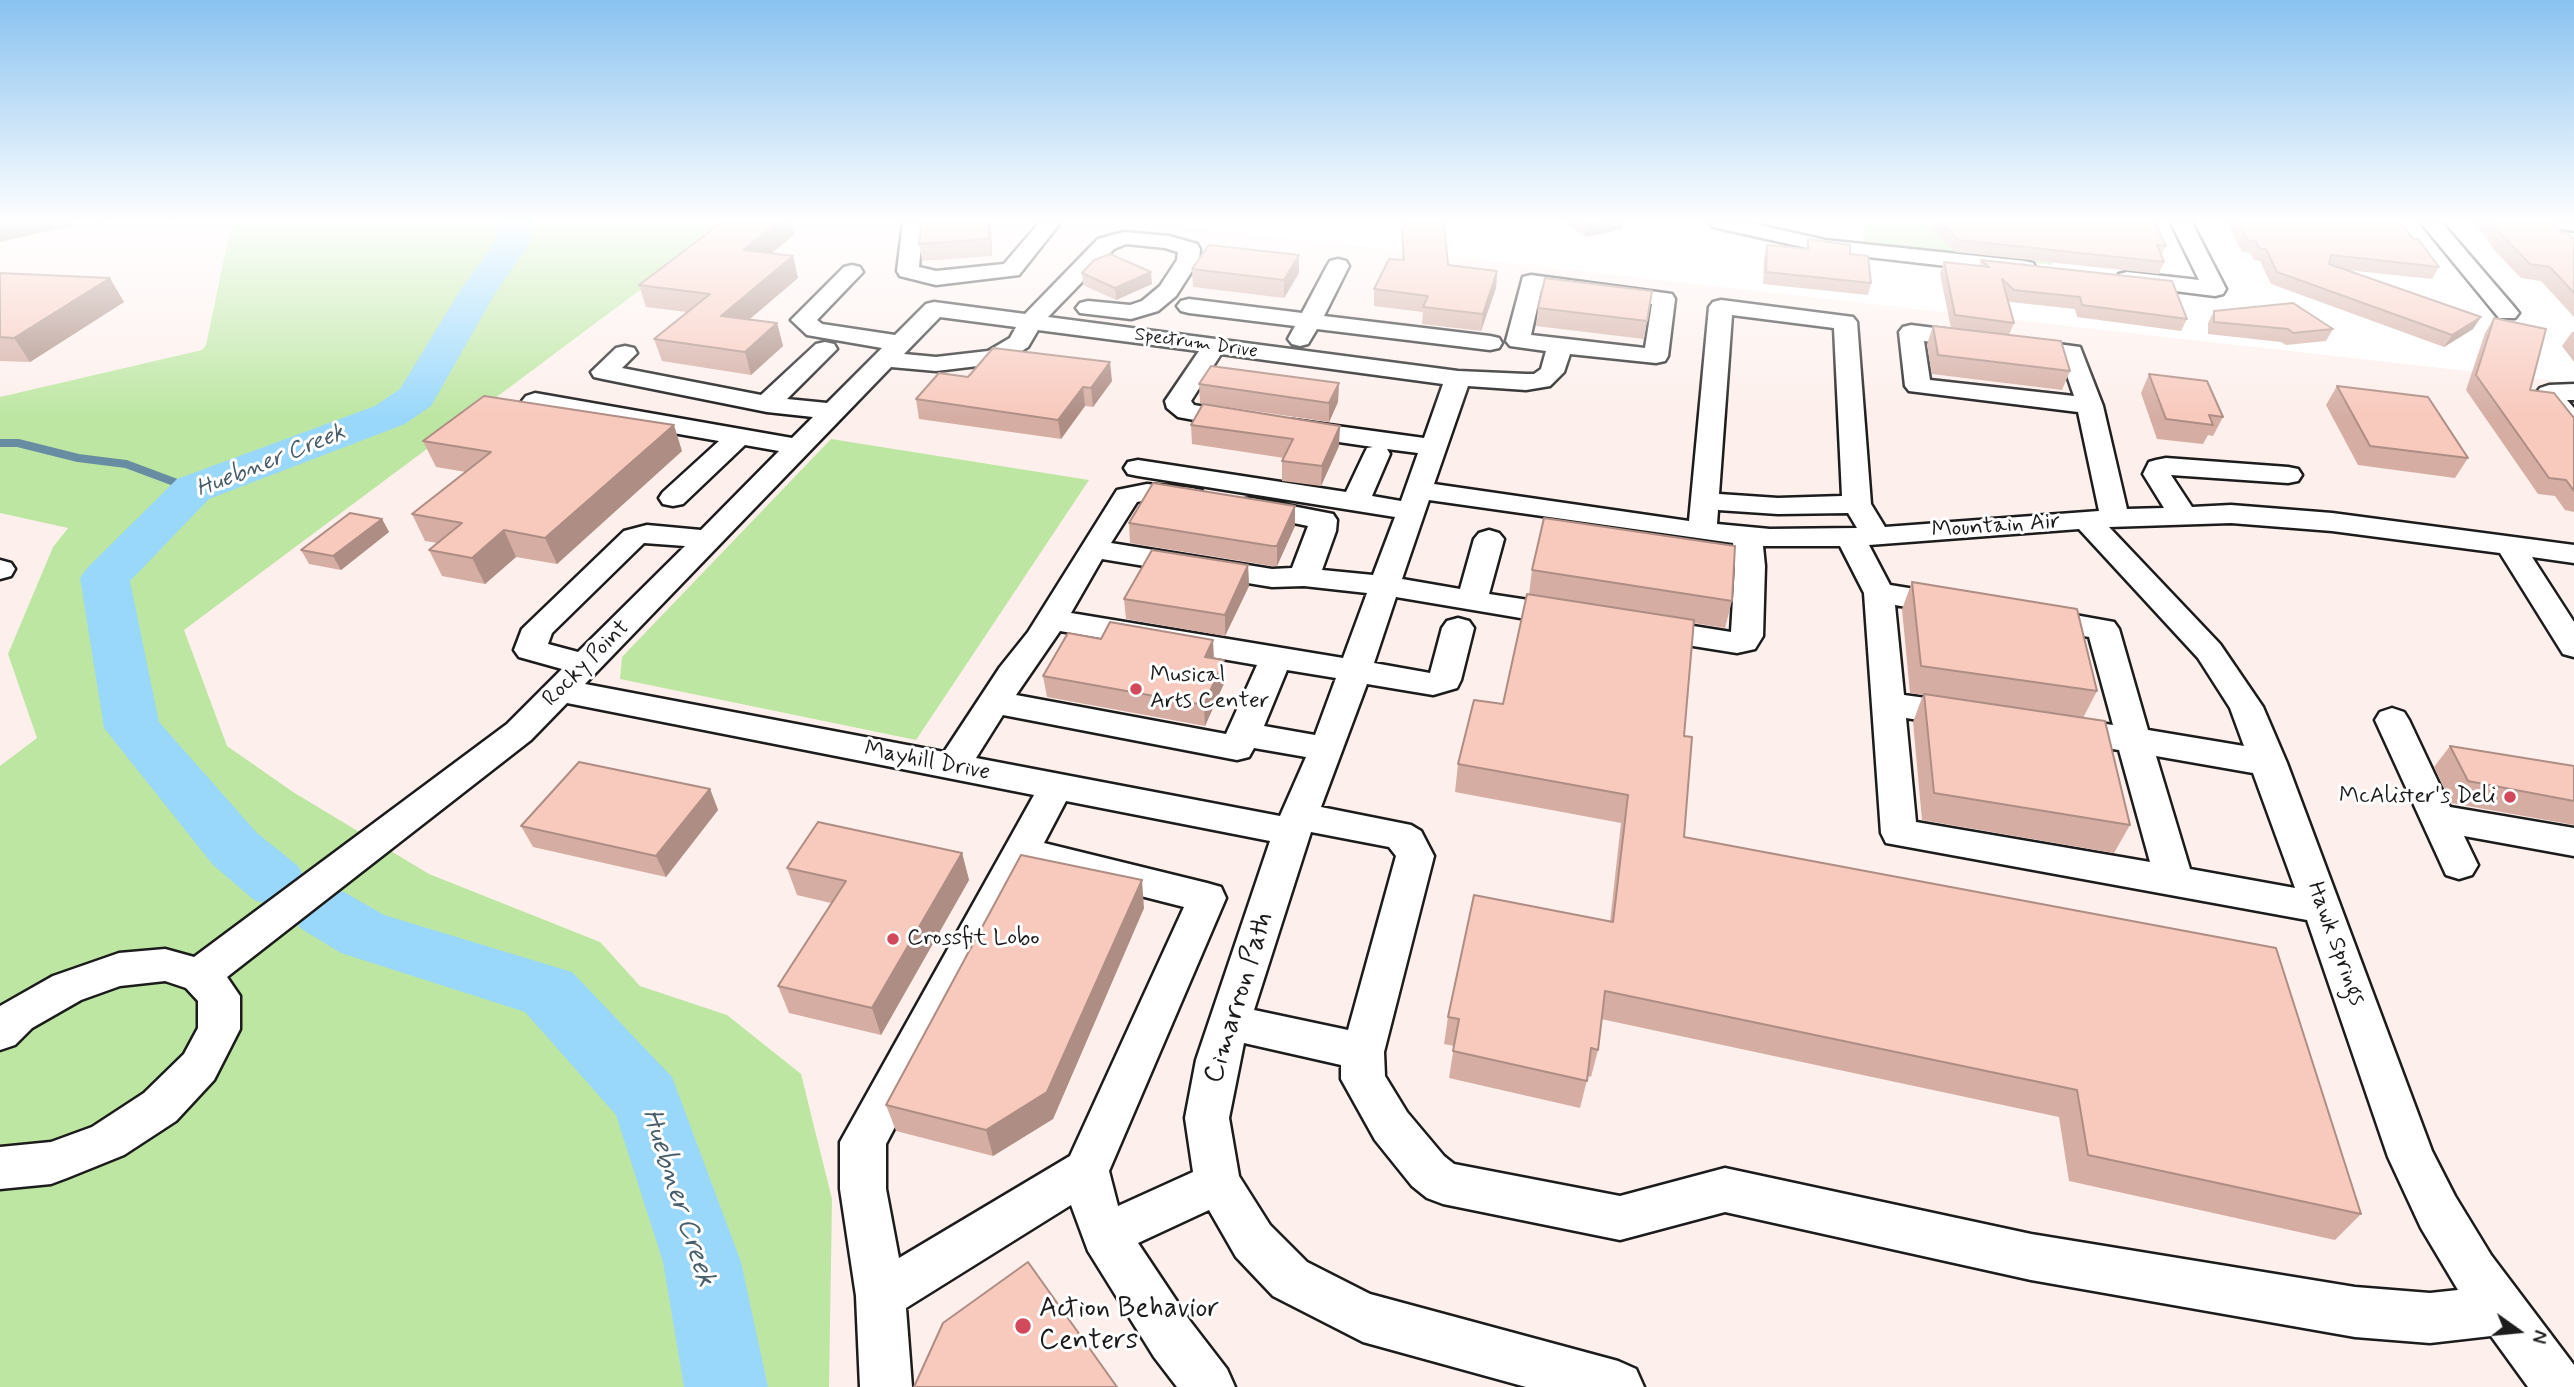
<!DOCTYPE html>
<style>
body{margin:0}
#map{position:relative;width:2574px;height:1387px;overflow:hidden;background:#fff;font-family:Mynerve,sans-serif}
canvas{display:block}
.north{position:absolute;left:2483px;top:1296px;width:70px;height:70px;-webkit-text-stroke:5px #fff;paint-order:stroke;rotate:105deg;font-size:19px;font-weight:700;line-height:28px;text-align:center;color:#1c1c1c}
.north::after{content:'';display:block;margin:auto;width:24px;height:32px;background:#1c1c1c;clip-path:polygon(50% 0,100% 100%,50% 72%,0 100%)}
</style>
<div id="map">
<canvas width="2574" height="1387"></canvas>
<div class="north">N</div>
</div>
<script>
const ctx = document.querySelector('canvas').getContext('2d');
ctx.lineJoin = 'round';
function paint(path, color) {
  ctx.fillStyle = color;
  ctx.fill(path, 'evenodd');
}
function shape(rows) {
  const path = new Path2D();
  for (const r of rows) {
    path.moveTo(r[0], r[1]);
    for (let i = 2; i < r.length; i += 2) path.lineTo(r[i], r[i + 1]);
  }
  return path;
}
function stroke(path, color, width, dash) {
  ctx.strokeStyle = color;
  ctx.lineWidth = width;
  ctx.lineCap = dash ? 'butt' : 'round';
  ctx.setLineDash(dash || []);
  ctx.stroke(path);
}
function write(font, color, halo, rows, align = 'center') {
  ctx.font = font + ' Mynerve,sans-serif';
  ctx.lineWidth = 6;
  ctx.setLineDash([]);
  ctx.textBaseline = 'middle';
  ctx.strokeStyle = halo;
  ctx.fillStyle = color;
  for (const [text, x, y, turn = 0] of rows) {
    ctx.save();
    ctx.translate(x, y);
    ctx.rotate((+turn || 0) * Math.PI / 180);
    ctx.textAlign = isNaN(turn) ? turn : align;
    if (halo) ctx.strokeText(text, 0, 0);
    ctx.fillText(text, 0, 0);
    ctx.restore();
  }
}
paint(shape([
 [0,223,231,224,206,345,53,547,8,654,38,738,730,223,1153,223,2574,383,2574,1387,0,1387]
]), '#fdefeb');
paint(shape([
 [228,223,730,223,184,630,227,746,293,792,429,874,600,942,640,986,727,1015,801,1074,832,1199,829,1387,0,1387,0,766,37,738,8,654,53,547,68,528,0,513,0,397,202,350,206,345,231,225],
 [1863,223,2043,223,2053,265,1863,245],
 [831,439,1089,480,916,740,620,679,622,657]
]), '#bde6a2');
stroke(shape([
 [0,443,18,443,78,458,126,464,193,489]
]), '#688da2', 8);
paint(shape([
 [499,223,533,223,528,246,497,290,431,406,405,424,209,499,130,581,159,722,257,833,298,866,307,883,303,891,322,885,344,892,384,915,572,972,672,1077,741,1262,768,1387,684,1387,663,1262,616,1115,525,1012,341,953,300,928,290,910,295,901,276,907,254,900,213,865,104,728,80,578,88,567,177,479,375,406,400,389,461,289,493,245,499,223]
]), '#9ad8fb');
const minor = shape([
 [903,223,923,223,919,267,936,271,1004,264,1039,223,1060,223,1019,275,936,285,900,276,897,271,903,223],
 [1710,223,1750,223,1825,240,2025,261,2033,263,2036,268,2033,273,2025,275,1825,252,1713,227,1710,223],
 [2171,223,2192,223,2226,289,2223,294,2215,296,2119,284,2116,279,2119,274,2127,272,2199,280,2171,223],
 [2421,223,2442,223,2515,308,2519,313,2515,318,2499,318,2421,223],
 [2548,223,2574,223,2574,231,2551,227,2548,223],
 [1124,232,1169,236,1197,244,1200,249,1199,260,1176,296,1158,311,1131,319,1080,313,1076,308,1080,303,1088,301,1130,305,1142,301,1160,286,1177,260,1178,252,1165,248,1126,244,1114,249,1048,317,1458,371,1526,374,1534,374,1541,369,1546,351,1510,346,1506,341,1523,277,1531,275,1672,294,1675,299,1668,356,1665,361,1656,363,1570,354,1564,372,1550,386,1526,390,1468,386,1434,484,1689,521,1709,307,1713,302,1721,300,1853,317,1857,322,1871,504,1885,527,2099,511,2078,412,1909,391,1905,386,1899,332,1903,327,1911,325,1974,333,1982,335,1986,340,1982,345,1974,347,1924,341,1930,380,2074,396,2061,358,2021,353,2012,351,2009,346,2012,341,2021,339,2080,347,2103,406,2127,509,2164,508,2143,474,2149,462,2156,460,2166,458,2288,467,2298,469,2302,475,2298,481,2288,483,2171,475,2192,507,2231,505,2332,513,2574,545,2574,563,2532,557,2574,622,2574,657,2563,654,2500,553,2332,531,2231,523,2109,527,2220,644,2263,707,2287,763,2432,1151,2455,1196,2491,1255,2574,1365,2574,1387,2528,1387,2491,1336,2430,1343,2355,1337,2031,1280,1725,1212,1620,1240,1443,1204,1427,1198,1412,1186,1375,1140,1341,1079,1341,1065,1244,1043,1229,1118,1239,1176,1270,1225,1307,1262,1370,1294,1618,1361,1636,1369,1644,1387,1526,1387,1363,1342,1273,1296,1236,1257,1209,1210,1138,1243,1190,1321,1227,1369,1235,1387,1177,1387,1154,1357,1088,1251,1071,1205,906,1308,912,1387,860,1387,856,1296,840,1189,840,1142,1034,795,567,703,531,740,227,977,240,996,240,1029,214,1080,176,1121,124,1155,67,1178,51,1184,0,1189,0,1147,51,1142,92,1127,144,1093,184,1054,198,1028,198,1001,186,988,165,981,120,986,81,1000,32,1028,15,1045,0,1050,0,1006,53,976,119,953,165,949,194,957,507,724,562,669,519,657,514,650,522,629,624,531,647,525,701,530,779,451,745,445,683,504,673,506,663,504,659,498,663,492,719,441,535,409,526,406,522,401,526,396,535,393,792,438,813,417,767,412,603,379,594,377,591,372,616,348,625,346,634,348,637,353,622,368,761,395,816,344,825,342,834,344,837,349,787,399,827,403,882,348,807,335,791,320,844,267,852,265,860,267,863,272,817,320,822,324,895,335,926,304,934,302,1025,314,1098,239,1124,232],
 [1541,290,1652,304,1645,348,1531,335,1541,290],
 [1732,315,1834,328,1842,496,1778,498,1719,494,1732,315],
 [940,317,1016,327,1010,338,988,351,936,357,904,354,940,317],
 [1038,330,1199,351,1165,401,1167,408,1178,417,1243,429,1252,427,1256,421,1252,415,1194,405,1191,401,1221,354,1443,384,1424,438,1293,420,1284,422,1280,428,1284,434,1373,447,1367,448,1364,454,1346,492,1138,460,1128,462,1124,468,1128,474,1138,476,1395,517,1373,575,1322,570,1336,531,1337,520,1333,514,1251,498,1241,500,1237,506,1241,512,1308,526,1292,568,1272,569,1111,543,1137,502,1147,500,1191,504,1201,502,1205,496,1201,490,1191,488,1147,484,1117,490,1028,632,1000,667,944,752,585,684,891,367,936,371,1003,363,1028,347,1038,330],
 [1387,449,1418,453,1401,501,1372,496,1390,454,1387,449],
 [1429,500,1733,543,1735,566,1731,632,1649,619,1638,622,1633,629,1638,636,1649,639,1737,653,1755,649,1763,636,1765,566,1763,546,1840,546,1864,593,1881,833,1886,843,2307,920,2388,1157,2421,1228,2458,1290,2430,1293,2355,1287,2031,1234,1725,1168,1620,1196,1454,1164,1444,1156,1407,1112,1385,1076,1384,1052,1434,856,1421,831,1411,825,1321,807,1367,684,1433,695,1457,688,1461,680,1474,628,1469,621,1458,618,1447,621,1442,628,1430,673,1374,663,1396,597,1568,626,1579,623,1584,616,1579,609,1568,606,1489,594,1504,539,1499,533,1489,530,1479,533,1474,539,1460,589,1402,579,1429,500],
 [1718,510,1778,514,1848,513,1857,528,1770,529,1717,524,1718,510],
 [2079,529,2198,658,2230,708,2244,746,2148,730,2119,629,2114,622,2036,608,2025,611,2020,618,2025,625,2089,637,2113,725,2065,718,2053,722,2048,730,2053,738,2065,742,2119,750,2150,862,1916,822,1906,718,1963,727,1975,723,1980,715,1975,707,1963,703,1904,695,1895,605,1952,615,1963,612,1967,605,1963,598,1952,595,1890,585,1869,545,2079,529],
 [644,543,685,546,578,652,548,644,552,633,644,543],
 [1102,559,1272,587,1304,586,1367,593,1343,658,1071,613,1102,559],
 [1060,631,1257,665,1226,734,1016,695,1060,631],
 [1287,670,1336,678,1315,735,1264,726,1287,670],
 [1003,715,1237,760,1249,757,1254,748,1306,757,1280,816,976,758,1003,715],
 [2156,756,2253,773,2295,888,2190,869,2156,756],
 [1066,801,1270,841,1196,1060,1185,1118,1193,1172,1118,1206,1109,1171,1226,898,1221,887,1207,883,1044,843,1066,801],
 [1311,832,1389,847,1396,856,1348,1030,1254,1010,1311,832],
 [1031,868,1184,907,1070,1156,899,1258,886,1189,886,1144,1031,868],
 [1338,259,1346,261,1349,266,1324,316,1490,336,1499,338,1502,343,1499,348,1490,350,1317,329,1308,344,1300,346,1292,344,1288,339,1295,326,1189,313,1181,311,1177,306,1181,301,1189,299,1302,313,1327,266,1330,261,1338,259],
 [2574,384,2574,400,2567,400,2574,408,2574,434,2565,432,2536,393,2540,388,2549,385,2574,384],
 [0,560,11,563,15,569,11,576,0,579,0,560],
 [2392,708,2404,712,2409,720,2450,807,2574,828,2574,856,2464,836,2478,865,2472,875,2459,879,2446,875,2375,720,2380,712,2392,708]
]);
stroke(minor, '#1c1c1c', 5);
paint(minor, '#fff');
paint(shape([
 [721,223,792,223,795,234,771,254,793,256,798,278,749,320,777,323,783,346,751,375,662,361,654,339,687,312,646,307,639,285],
 [921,223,991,223,992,256,922,261,919,244],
 [1564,223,1623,223,1622,229,1586,237],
 [1934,223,2155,223,2166,246,2161,256,2164,262,2159,274,1955,252,1932,230],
 [2227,223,2400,223,2439,267,2432,279,2346,270,2481,317,2473,329,2444,347,2271,284,2260,261,2254,260,2250,253,2242,252,2227,224],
 [2475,223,2552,223,2561,233,2574,240,2574,317,2541,281,2521,278,2495,251],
 [1402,231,1448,265,1497,271,1496,288,1481,331,1422,324,1423,312,1374,306,1374,289,1402,260],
 [1808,239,1850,254,1871,283,1868,295,1763,284,1764,257,1767,245,1806,249],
 [1981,260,2187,319,2181,331,2077,317,2075,309,2010,302,2008,300,2014,323,2009,335,2070,371,2062,390,1932,374,1927,344,1933,326,1951,328,1940,274,1944,262,1979,266],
 [1192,269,1299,273,1284,298,1193,287],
 [0,273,124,302,30,362,0,361],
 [1082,273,1152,284,1116,300,1083,285],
 [1652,291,1644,339,1536,326,1538,308],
 [2214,311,2333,329,2326,341,2286,345,2281,342,2208,334,2208,323],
 [2494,318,2530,390,2574,418,2574,512,2565,510,2555,496,2538,494,2466,390,2485,333],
 [2572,332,2574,332,2574,362,2562,346],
 [2149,374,2223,417,2213,436,2208,435,2203,444,2157,439,2141,393],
 [968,377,1112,381,1093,407,1085,406,1061,439,919,419,916,399],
 [1339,383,1338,402,1329,422,1200,403,1199,384],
 [2337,386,2468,458,2455,478,2358,465,2326,405],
 [1191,425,1339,446,1321,486,1282,481,1282,461,1284,458,1192,444],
 [423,441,682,451,557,564,516,557,485,584,442,576,429,550,437,543,425,541,412,514,466,472,436,467],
 [1295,506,1295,526,1277,566,1272,566,1130,543,1129,523],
 [382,519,389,532,341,570,309,564,301,550],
 [1248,565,1249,586,1225,636,1126,619,1124,599],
 [1532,570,1732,601,1725,628,1694,623,1684,736,1684,837,2361,1214,2335,1240,2069,1181,2059,1117,1601,1019,1598,1050,1591,1077,1588,1076,1580,1108,1449,1078,1454,1046,1444,1044,1448,1017,1610,922,1621,823,1455,792,1458,764,1503,704,1529,594],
 [1912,582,2097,691,2083,718,2130,825,2114,853,1922,820,1913,722,1923,695,1910,693,1902,609],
 [1214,659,1224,660,1225,681,1205,726,1047,697,1043,676],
 [2450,746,2574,766,2574,825,2451,803,2434,767],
 [710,789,718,810,666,877,533,847,521,826],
 [962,853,969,880,881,1035,789,1013,778,986,831,903,797,895,787,868],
 [1144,908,1053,1119,993,1156,896,1131,886,1105]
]), '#d5ada3');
paint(shape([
 [0,223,75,223,76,225,0,242],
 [777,223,792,223,795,234,749,271,743,250],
 [989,223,991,223,992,256,989,239],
 [1597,223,1623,223,1622,229,1586,237,1587,226],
 [1299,255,1299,273,1284,298,1284,280],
 [793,256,798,278,727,338,721,316],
 [1497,271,1496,288,1481,331,1483,314],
 [1151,272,1152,284,1116,300,1115,288],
 [110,278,124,302,30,362,14,338],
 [2481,317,2473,329,2444,347,2452,335],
 [777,323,783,346,751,375,745,352],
 [1110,362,1112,381,1093,407,1091,388],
 [1339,383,1338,402,1329,422,1329,403],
 [1083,387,1085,406,1061,439,1058,420],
 [674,425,682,451,557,564,545,538],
 [1340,426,1339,446,1321,486,1322,466],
 [1295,506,1295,526,1277,566,1277,546],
 [382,519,389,532,341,570,333,556],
 [504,530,516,557,485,584,472,558],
 [1248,565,1249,586,1225,636,1225,615],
 [1213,640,1214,660,1205,657],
 [1224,660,1225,681,1205,726,1204,705],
 [710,789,718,810,666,877,656,856],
 [962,853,969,880,881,1035,872,1008],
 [1142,880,1144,908,1053,1119,993,1156,986,1130]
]), '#ae8d84');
const building = shape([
 [721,223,777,223,743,250,793,256,721,316,777,323,745,352,654,339,710,294,639,285,721,223],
 [921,223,989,223,989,239,919,244,921,223],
 [1406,223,1444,223,1448,265,1497,271,1483,314,1423,307,1428,296,1374,289,1389,259,1404,260,1402,231,1406,223],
 [1584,223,1597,223,1587,226,1584,223],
 [1940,223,2155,223,2166,246,2157,245,2164,262,1959,240,1940,223],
 [2238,223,2346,223,2357,224,2356,223,2400,223,2413,239,2418,239,2439,267,2331,255,2329,264,2481,317,2452,335,2277,272,2266,249,2260,249,2256,241,2248,241,2238,223],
 [2493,223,2552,223,2561,233,2568,234,2574,240,2574,293,2550,267,2530,264,2504,237,2493,223],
 [1808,239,1850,245,1850,254,1868,256,1871,283,1766,272,1767,245,1808,249,1808,239],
 [1209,245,1299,255,1284,280,1192,269,1209,245],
 [1110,254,1151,272,1115,288,1082,273,1094,260,1110,254],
 [1981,260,2172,281,2187,319,2082,305,2080,297,2014,290,2002,279,2014,323,1955,315,1944,262,1989,267,1981,260],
 [0,273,110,278,14,338,0,337,0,273],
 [1545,278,1652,291,1647,321,1538,308,1545,278],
 [2293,303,2333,329,2293,333,2288,329,2214,322,2214,311,2293,303],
 [2494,318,2546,329,2530,390,2554,393,2574,418,2574,491,2566,480,2549,478,2476,375,2494,318],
 [1933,326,2061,341,2070,371,1938,355,1933,326],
 [993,348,1110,362,1091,388,1083,387,1058,420,916,399,939,373,968,377,993,348],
 [1211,366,1339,383,1329,403,1199,384,1211,366],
 [2149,374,2207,381,2223,417,2209,415,2213,425,2166,419,2149,374],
 [2337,386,2428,397,2468,458,2370,446,2337,386],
 [484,396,674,425,545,538,504,530,472,558,429,550,462,523,412,514,491,452,423,441,484,396],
 [1203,404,1340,426,1322,466,1282,461,1293,439,1191,425,1203,404],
 [1153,483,1295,506,1277,546,1272,546,1129,523,1153,483],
 [350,513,382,519,333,556,301,550,350,513],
 [1544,518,1735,546,1732,601,1532,570,1544,518],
 [1152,550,1248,565,1225,615,1124,599,1152,550],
 [1912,582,2077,609,2097,691,1921,666,1912,582],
 [1527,594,1694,620,1684,736,1692,737,1684,837,2276,948,2361,1214,2088,1155,2077,1090,1605,991,1598,1050,1591,1048,1587,1081,1453,1051,1459,1019,1448,1017,1474,895,1613,922,1628,795,1458,764,1474,700,1503,704,1527,594],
 [1110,622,1213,640,1205,657,1224,660,1204,705,1043,676,1068,633,1101,639,1110,622],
 [1924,694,2105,721,2130,825,1934,793,1924,694],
 [2450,746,2574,766,2574,801,2468,781,2450,746],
 [579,762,710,789,656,856,521,826,579,762],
 [818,822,962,853,872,1008,778,986,846,881,787,868,818,822],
 [1021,855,1142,880,1047,1092,986,1130,886,1105,1021,855],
 [1028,1262,1117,1387,914,1387,943,1323,1028,1262]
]);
paint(building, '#f8c9bd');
stroke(building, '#ae8d84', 2);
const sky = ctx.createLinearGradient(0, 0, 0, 417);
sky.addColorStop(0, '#89c2f0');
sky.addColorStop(0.53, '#fff');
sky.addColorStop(1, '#ffffff00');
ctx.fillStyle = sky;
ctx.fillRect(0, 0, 2574, 417);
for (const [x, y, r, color] of [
 [1136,689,7,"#d1495b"],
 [2510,797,7,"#d1495b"],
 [893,939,7,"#d1495b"],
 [1023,1326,9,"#d1495b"]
]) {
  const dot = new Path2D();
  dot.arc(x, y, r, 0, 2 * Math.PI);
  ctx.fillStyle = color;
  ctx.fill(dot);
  stroke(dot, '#fff', 2.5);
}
write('19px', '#1c1c1c', '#fff', [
 ["Spectrum Drive",1196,344,8]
]);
write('23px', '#1c1c1c', '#fff', [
 ["Mountain Air",1996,527,-4],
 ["Rocky Point",587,664,-45],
 ["Mayhill Drive",927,762,11],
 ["Hawk Springs",2335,944,70]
]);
write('23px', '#1c1c1c', '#fff', [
 ["Musical",1150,676],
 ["Arts Center",1150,702],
 ["McAlister's Deli",2496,797,"right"],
 ["Crossfit Lobo",907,939]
], 'left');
write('italic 24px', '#485e6a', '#fff', [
 ["Huebner Creek",271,462,-22]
]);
write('28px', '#1c1c1c', '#fff', [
 ["Cimarron Path",1240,998,-73]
]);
write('italic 28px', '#485e6a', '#fff', [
 ["Huebner Creek",677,1198,72]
]);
write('28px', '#1c1c1c', '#fff', [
 ["Action Behavior",1039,1310],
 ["Centers",1039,1342]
], 'left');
</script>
